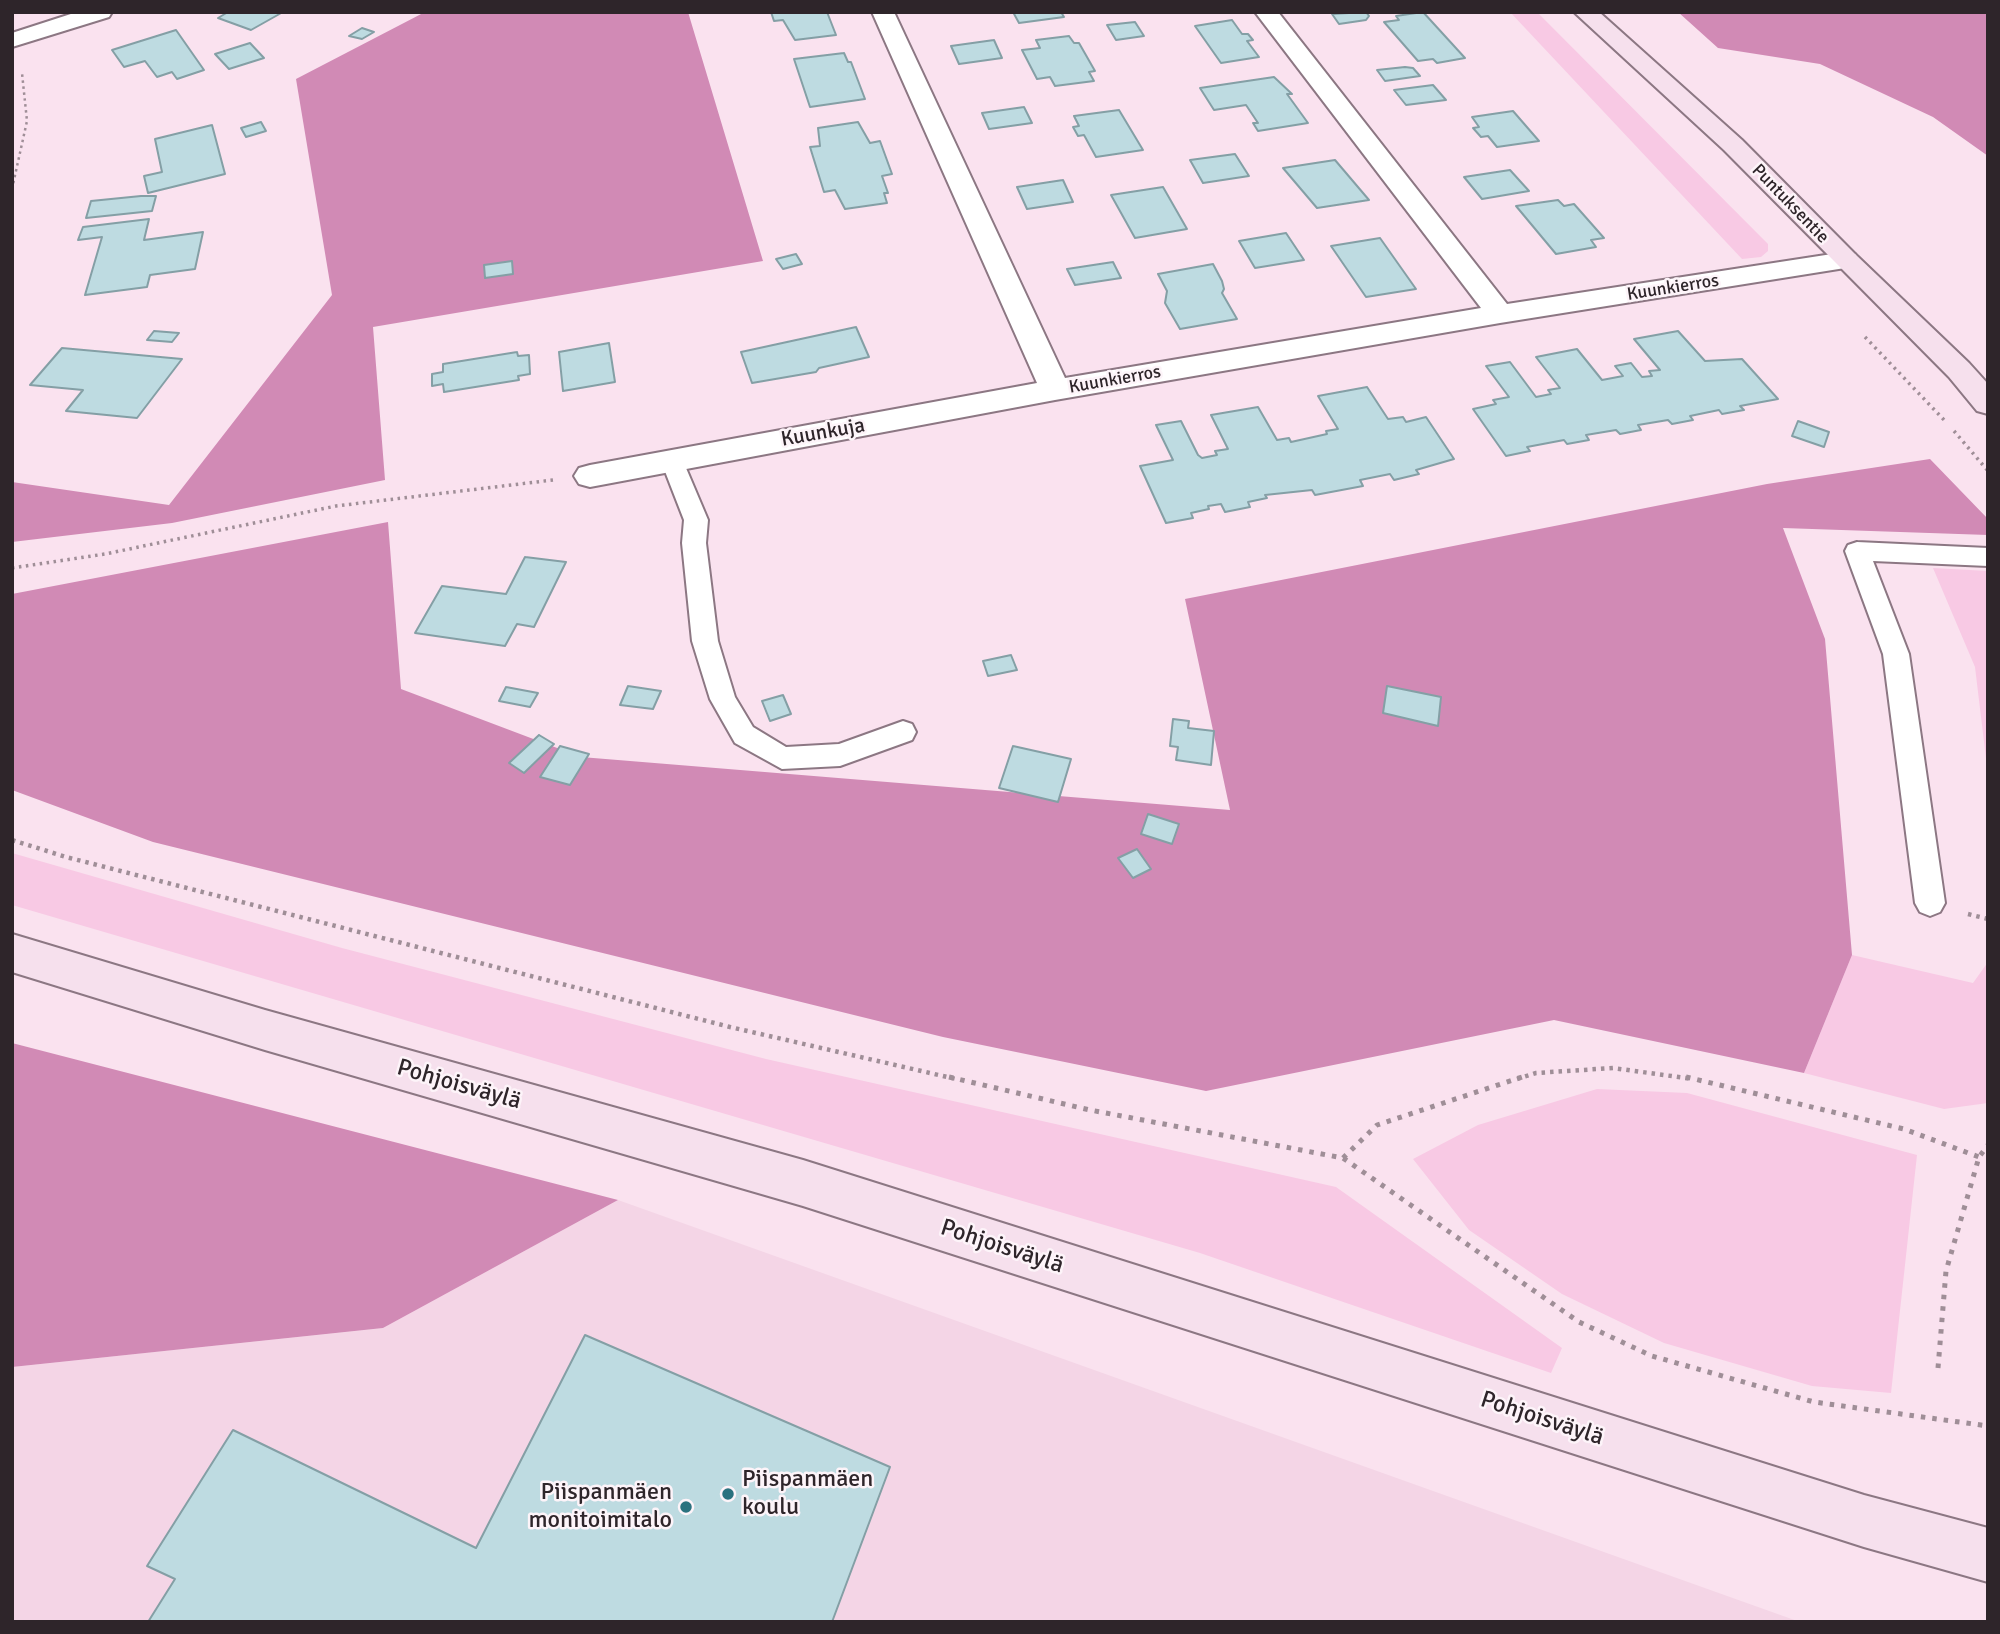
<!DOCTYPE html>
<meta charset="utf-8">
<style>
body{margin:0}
#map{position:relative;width:2000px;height:1634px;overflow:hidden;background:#fae2ef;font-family:Signika,sans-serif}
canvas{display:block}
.frame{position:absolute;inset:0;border:14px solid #2e252a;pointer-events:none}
</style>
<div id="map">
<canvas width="2000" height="1634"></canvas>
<div class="frame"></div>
</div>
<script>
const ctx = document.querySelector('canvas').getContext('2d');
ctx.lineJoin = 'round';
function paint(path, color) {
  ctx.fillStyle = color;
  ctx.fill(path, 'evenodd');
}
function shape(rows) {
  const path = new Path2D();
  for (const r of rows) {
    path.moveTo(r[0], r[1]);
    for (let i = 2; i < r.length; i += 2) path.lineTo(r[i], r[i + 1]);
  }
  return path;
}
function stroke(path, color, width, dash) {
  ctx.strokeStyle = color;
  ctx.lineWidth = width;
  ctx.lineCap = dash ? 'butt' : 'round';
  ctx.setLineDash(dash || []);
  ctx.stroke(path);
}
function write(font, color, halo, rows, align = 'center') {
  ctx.font = font + ' Signika,sans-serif';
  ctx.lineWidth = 5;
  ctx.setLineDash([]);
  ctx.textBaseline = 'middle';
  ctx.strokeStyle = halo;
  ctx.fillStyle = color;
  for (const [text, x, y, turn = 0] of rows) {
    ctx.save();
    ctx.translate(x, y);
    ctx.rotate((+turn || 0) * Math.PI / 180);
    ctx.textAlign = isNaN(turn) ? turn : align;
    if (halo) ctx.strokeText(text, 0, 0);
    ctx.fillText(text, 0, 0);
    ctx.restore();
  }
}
paint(shape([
 [618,1200,1800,1622,12,1622,12,1367,383,1328]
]), '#f4d5e6');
paint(shape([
 [1510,12,1537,12,1768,244,1768,251,1761,257,1742,259],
 [1933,568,1988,571,1988,775,1975,667],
 [12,853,342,948,766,1059,1336,1187,1562,1348,1551,1373,1200,1253,12,905],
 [1852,955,1973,983,1988,962,1988,1103,1944,1109,1804,1073],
 [1597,1089,1687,1093,1917,1155,1891,1393,1812,1386,1664,1343,1562,1294,1469,1230,1413,1159,1478,1125]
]), '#f8c9e4');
paint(shape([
 [425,12,688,12,763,261,373,327,385,480,172,523,12,542,12,482,169,505,332,295,296,79],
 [1678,12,1988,12,1988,156,1933,117,1820,64,1718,48],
 [1930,459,1988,519,1988,535,1783,528,1825,639,1852,955,1804,1073,1554,1020,1206,1091,943,1037,153,842,12,790,12,594,388,522,401,689,581,757,1230,810,1185,599,1767,484],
 [12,1043,618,1200,383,1328,12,1367]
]), '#d18ab5');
const building = shape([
 [228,12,283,12,251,30,218,18,228,12],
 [771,12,827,12,836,35,795,40,783,20,774,21,771,12],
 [1013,12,1061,12,1064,17,1019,23,1013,12],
 [1366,12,1369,16,1366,20,1339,24,1332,14,1366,12],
 [1423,12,1465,58,1437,63,1433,59,1418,61,1384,22,1399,20,1396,16,1423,12],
 [1232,20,1242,34,1248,34,1253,40,1247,41,1259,57,1221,63,1195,26,1232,20],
 [1135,22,1144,36,1116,40,1107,25,1135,22],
 [362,28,374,32,362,39,349,36,362,28],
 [176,30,204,70,177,79,172,72,157,77,145,61,124,67,112,50,176,30],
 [1069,36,1074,43,1079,43,1095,71,1089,72,1094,81,1055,86,1050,77,1037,79,1022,50,1040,48,1036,40,1069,36],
 [994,40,1002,58,959,64,951,46,994,40],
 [250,43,264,58,229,69,215,54,250,43],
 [844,53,848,62,851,62,865,99,810,107,794,59,844,53],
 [1405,67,1413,68,1420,76,1385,81,1377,70,1405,67],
 [1274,77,1292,94,1287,94,1308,123,1258,131,1253,123,1258,123,1246,105,1214,110,1200,88,1274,77],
 [1433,85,1446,100,1406,105,1394,90,1433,85],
 [1024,107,1032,123,989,129,982,113,1024,107],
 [1119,110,1143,150,1096,157,1084,135,1078,136,1073,127,1079,126,1074,116,1119,110],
 [1513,111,1539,141,1497,147,1488,136,1481,137,1473,128,1479,127,1472,117,1513,111],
 [261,122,266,131,246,137,241,128,261,122],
 [858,122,870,143,880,141,892,174,882,176,888,193,884,193,887,203,845,209,835,190,824,192,810,147,820,146,818,128,858,122],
 [212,125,225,174,148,193,144,176,162,172,155,139,212,125],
 [1235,154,1249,176,1203,183,1190,160,1235,154],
 [1335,160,1369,200,1317,208,1283,168,1335,160],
 [1510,170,1529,191,1482,199,1464,177,1510,170],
 [1063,180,1073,202,1027,209,1017,187,1063,180],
 [1163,187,1187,229,1135,238,1111,195,1163,187],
 [141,196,156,196,152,211,86,218,91,201,141,196],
 [1558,200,1564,206,1574,204,1604,238,1591,240,1596,247,1556,254,1516,206,1558,200],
 [149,219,144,240,203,232,195,269,150,275,147,287,85,295,102,237,78,240,83,227,149,219],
 [1286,233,1304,260,1255,268,1239,241,1286,233],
 [1380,238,1416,289,1366,297,1331,246,1380,238],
 [796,254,802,264,783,269,776,259,796,254],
 [512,261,513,274,485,278,484,265,512,261],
 [1113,262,1121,278,1075,285,1067,269,1113,262],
 [1213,264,1222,281,1224,289,1222,293,1237,319,1180,329,1165,303,1167,291,1158,274,1213,264],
 [856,327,869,357,819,368,816,372,752,383,741,352,856,327],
 [154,331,179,333,172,342,147,340,154,331],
 [1678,331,1705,361,1742,359,1778,399,1740,406,1744,410,1722,414,1719,410,1690,416,1693,420,1672,424,1668,420,1638,425,1641,430,1620,434,1616,430,1586,435,1589,440,1567,444,1564,440,1527,447,1530,451,1506,456,1473,409,1496,404,1493,400,1509,397,1486,366,1510,362,1536,397,1551,394,1548,390,1560,388,1536,357,1577,349,1602,380,1623,376,1615,366,1631,363,1642,377,1652,376,1649,371,1660,370,1634,339,1678,331],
 [609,343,615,382,563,391,559,352,609,343],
 [62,348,182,359,137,418,66,411,83,390,30,385,62,348],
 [517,352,518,356,529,355,530,374,518,376,519,380,444,392,443,384,432,386,432,374,443,372,443,364,517,352],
 [1367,387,1388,419,1403,417,1406,422,1426,417,1454,459,1416,470,1419,474,1394,480,1390,474,1360,480,1363,486,1315,495,1312,490,1265,495,1267,498,1248,502,1250,507,1225,512,1221,504,1208,506,1209,509,1191,513,1193,518,1166,523,1140,466,1173,460,1156,425,1181,421,1198,455,1202,458,1217,455,1215,451,1228,449,1211,415,1258,407,1277,440,1289,438,1291,442,1327,434,1326,431,1338,429,1318,396,1367,387],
 [1798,421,1829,432,1824,447,1792,436,1798,421],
 [525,557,566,562,534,627,517,624,505,646,415,633,442,586,506,594,525,557],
 [1011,655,1017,670,988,676,983,661,1011,655],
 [628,686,661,691,653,709,620,705,628,686],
 [1387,686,1441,697,1438,726,1383,713,1387,686],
 [506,687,538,693,530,707,499,701,506,687],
 [783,695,791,714,770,721,762,701,783,695],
 [1173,719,1189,721,1188,728,1214,731,1211,765,1176,760,1178,747,1170,746,1173,719],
 [539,735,554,744,524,773,509,763,539,735],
 [560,746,589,754,570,785,540,777,560,746],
 [1013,746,1071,759,1058,802,999,788,1013,746],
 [1148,814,1179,824,1172,844,1141,834,1148,814],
 [1137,849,1151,869,1133,878,1118,858,1137,849],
 [585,1335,890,1467,832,1622,148,1622,175,1579,147,1566,233,1430,476,1548,585,1335]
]);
paint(building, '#bedbe1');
stroke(building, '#849fa5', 2);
const lane = shape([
 [672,453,680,455,683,461,708,520,706,543,718,641,735,697,753,727,786,747,839,744,903,721,912,724,916,732,912,740,840,766,782,769,735,743,710,699,692,641,682,543,684,520,661,461,664,455,672,453],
 [1857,542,1988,548,1988,566,1873,561,1909,654,1945,903,1940,912,1930,916,1920,912,1915,903,1883,654,1845,551,1848,545,1857,542]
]);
const street = shape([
 [77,12,112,12,109,17,12,47,12,33,77,12],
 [872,12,894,12,1065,378,1481,308,1255,12,1278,12,1507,304,1845,252,1855,254,1859,260,1855,266,1845,268,1500,323,1055,400,590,487,579,484,574,476,579,468,590,465,1037,383,872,12]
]);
const secondary = shape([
 [1574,12,1599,12,1742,140,1855,254,1969,363,1988,384,1988,414,1977,411,1949,377,1724,150,1574,12],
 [12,934,265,1010,803,1160,1864,1495,1988,1528,1988,1582,1864,1547,803,1206,265,1050,12,972,12,934]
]);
stroke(lane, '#8c7783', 4);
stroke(street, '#8c7783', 4);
stroke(secondary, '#8c7783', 4);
stroke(shape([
 [12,189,27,121,22,73]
]), '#9f8e97', 2.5, [2.5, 3.5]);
stroke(shape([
 [1865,337,1946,422],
 [1954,431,1988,471],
 [12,568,105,554,336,506,553,480]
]), '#9f8e97', 3.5, [2.5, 4.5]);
stroke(shape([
 [12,840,66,857,730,1027,956,1079],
 [1968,914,1988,919],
 [1517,1079,1536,1073,1613,1068,1693,1079]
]), '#9f8e97', 4.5, [3.5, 5]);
stroke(shape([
 [949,1077,1090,1110,1343,1158,1579,1322,1652,1356,1814,1402,1988,1426],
 [1686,1077,1904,1129,1979,1157],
 [1343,1158,1377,1125,1522,1077],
 [1938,1368,1946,1271,1979,1157,1988,1145]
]), '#9f8e97', 5, [4.5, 7]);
paint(lane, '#fff');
paint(street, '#fff');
paint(secondary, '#f6e0ed');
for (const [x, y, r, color] of [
 [728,1494,7,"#2b727f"],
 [686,1507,7,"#2b727f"]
]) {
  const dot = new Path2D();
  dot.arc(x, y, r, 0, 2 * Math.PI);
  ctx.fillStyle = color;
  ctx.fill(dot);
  stroke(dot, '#fdf4f9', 2.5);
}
write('18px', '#2e252a', '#fdf4f9', [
 ["Puntuksentie",1790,204,46],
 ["Kuunkierros",1673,288,-9],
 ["Kuunkierros",1115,380,-10]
]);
write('21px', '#2e252a', '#fdf4f9', [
 ["Kuunkuja",823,433,-10]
]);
write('24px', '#2e252a', '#fdf4f9', [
 ["Pohjoisväylä",459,1085,16],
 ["Pohjoisväylä",1002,1247,18],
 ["Pohjoisväylä",1542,1419,18]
]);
write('24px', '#2e252a', '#fdf4f9', [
 ["Piispanmäen",742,1480],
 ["koulu",742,1508],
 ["Piispanmäen",672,1493,"right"],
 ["monitoimitalo",672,1521,"right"]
], 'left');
</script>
